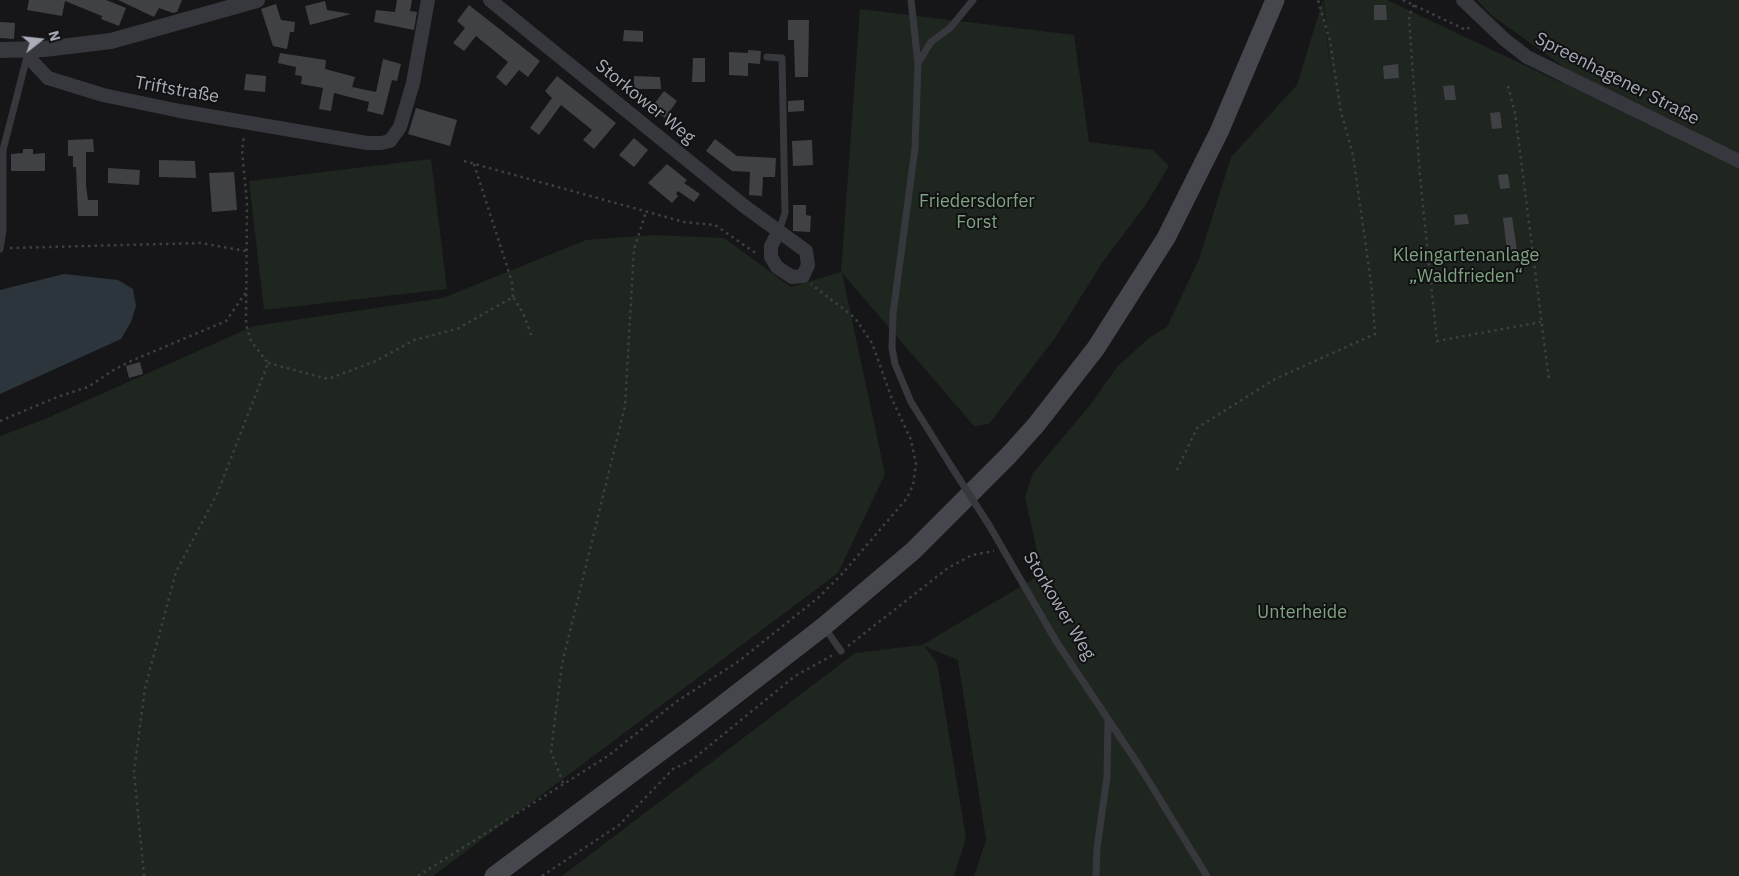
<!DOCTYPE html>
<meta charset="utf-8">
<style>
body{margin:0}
#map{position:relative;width:1739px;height:876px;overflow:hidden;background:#161618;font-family:"IBM Plex Sans",sans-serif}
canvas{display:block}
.north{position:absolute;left:15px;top:15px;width:50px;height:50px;-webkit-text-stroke:4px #111113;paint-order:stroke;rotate:74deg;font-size:14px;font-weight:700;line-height:20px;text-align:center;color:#a8adb8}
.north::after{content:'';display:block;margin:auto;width:18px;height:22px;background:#a8adb8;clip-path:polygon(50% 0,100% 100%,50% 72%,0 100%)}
</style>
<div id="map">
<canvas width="1739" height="876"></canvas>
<div class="north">N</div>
</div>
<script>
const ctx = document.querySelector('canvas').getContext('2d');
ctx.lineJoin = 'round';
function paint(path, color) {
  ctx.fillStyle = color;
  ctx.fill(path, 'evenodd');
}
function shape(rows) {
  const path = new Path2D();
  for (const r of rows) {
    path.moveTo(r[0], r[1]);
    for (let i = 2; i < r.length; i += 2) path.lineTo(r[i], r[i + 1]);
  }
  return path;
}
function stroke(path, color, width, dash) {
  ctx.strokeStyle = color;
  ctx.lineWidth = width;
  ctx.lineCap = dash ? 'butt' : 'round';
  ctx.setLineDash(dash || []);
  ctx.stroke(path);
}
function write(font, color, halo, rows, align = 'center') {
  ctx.font = font + ' "IBM Plex Sans",sans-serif';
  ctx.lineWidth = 4;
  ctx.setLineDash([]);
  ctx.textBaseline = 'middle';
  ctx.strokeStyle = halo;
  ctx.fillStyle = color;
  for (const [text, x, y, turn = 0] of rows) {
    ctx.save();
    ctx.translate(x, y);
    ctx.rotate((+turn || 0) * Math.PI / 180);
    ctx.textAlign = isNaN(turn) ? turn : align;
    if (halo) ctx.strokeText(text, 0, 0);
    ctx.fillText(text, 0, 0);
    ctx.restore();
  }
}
paint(shape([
 [1323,0,1332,87,1324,0,1387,0,1562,83,1561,65,1491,15,1477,0,1739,0,1739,876,974,876,986,840,958,660,924,646,937,663,966,838,954,876,562,876,855,653,922,645,1042,574,1025,497,1033,473,1091,404,1117,367,1149,338,1167,327,1199,259,1231,157,1297,85],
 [860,9,1074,35,1089,142,1153,150,1169,166,1145,206,1104,260,1055,338,989,424,974,426,842,273,885,474,838,573,433,876,0,876,0,436,45,419,254,326,443,298,586,240,653,235,724,238,791,287,841,272],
 [431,159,447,289,264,310,249,181]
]), '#1e261f');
paint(shape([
 [64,274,118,280,133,289,136,306,131,322,121,339,0,394,0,290]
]), '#2c353c');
paint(shape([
 [29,0,106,0,126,8,119,26,101,19,102,16,65,1,62,16,27,10],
 [118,0,182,0,177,12,173,13,159,8,154,17],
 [397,0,412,0,410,11,417,12,414,30,374,22,376,10,395,12],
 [325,1,327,10,351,14,310,25,305,6],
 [276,4,281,20,295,22,294,32,290,32,287,49,273,46,261,9],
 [469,5,540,61,528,77,519,70,506,86,496,77,508,62,476,36,464,51,453,43,465,28,457,21],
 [1374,5,1386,5,1387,20,1374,20],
 [788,20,809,20,808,77,795,77,794,40,788,40],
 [0,22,15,23,14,39,0,38],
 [624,30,643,31,643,42,623,41],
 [748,50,761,51,760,64,748,63,748,76,729,75,729,52,748,53],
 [280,53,326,60,325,69,355,77,352,87,376,92,383,59,401,64,397,81,392,80,383,115,367,111,369,102,334,93,331,111,319,109,323,88,301,84,302,76,295,75,296,67,278,63],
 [693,58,705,58,705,82,692,82],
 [1398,64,1399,78,1384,79,1383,66],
 [246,74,266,76,265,92,244,90],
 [557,76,616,123,594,149,583,140,592,130,561,105,539,135,530,128,552,98,545,91],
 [634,76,660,77,661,89,634,89],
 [1454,85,1456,100,1445,100,1443,86],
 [664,91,677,101,665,118,651,108],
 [804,100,804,111,788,112,788,101],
 [416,108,457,120,450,146,408,134],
 [1500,112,1502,128,1492,129,1490,113],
 [634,138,648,150,634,167,619,155],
 [93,139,94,152,86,152,86,186,88,200,98,200,98,216,78,216,76,167,73,167,73,156,68,156,68,140],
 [715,139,737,156,776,158,775,177,763,177,762,196,749,195,750,172,732,171,706,151],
 [812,140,813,165,793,166,792,141],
 [23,149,33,149,33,154,45,153,45,171,11,171,11,154,23,153],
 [159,160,195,161,196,178,159,177],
 [667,164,687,180,684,183,700,194,694,202,678,191,676,194,678,196,672,203,648,183],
 [108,168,140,170,139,185,108,183],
 [234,172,237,210,212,212,209,173],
 [1508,174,1510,188,1500,189,1498,175],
 [793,205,806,205,806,215,811,216,810,232,793,231],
 [1467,214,1469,224,1455,225,1454,215],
 [1512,217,1517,250,1507,251,1503,218],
 [140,362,143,374,129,378,126,366]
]), '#404145');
stroke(shape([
 [1403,0,1466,30,1471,26],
 [1414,5,1409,16,1420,177,1437,341,1541,322],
 [1508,86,1515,113,1549,380],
 [464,161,684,222,715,225,757,254],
 [474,164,512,282,513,297],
 [10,248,200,243,246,251],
 [268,363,328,379,376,361,414,340,457,329,513,297,523,313,532,337],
 [0,421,57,397,88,387,112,371,131,361,226,321,246,292],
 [1177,470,1197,428,1275,379,1375,334,1372,290,1353,155,1341,112,1330,41,1318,0],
 [848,646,948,568,972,555,994,551],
 [563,783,551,751,562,664,625,406,634,249,646,212],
 [144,876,134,772,145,688,176,572,217,494,268,363,251,341,246,324,247,202,242,151,244,135],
 [418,876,608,756,676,702,739,661,819,597,843,573,907,498,913,485,916,464,911,440,892,399,872,343,855,318,811,284],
 [542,876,619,825,673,769,692,760,795,676,833,655]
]), '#3d3f44', 2.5, [2.5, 4]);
stroke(shape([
 [911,0,918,64,915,148,893,314,892,348,895,364,911,402,951,466],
 [767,57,782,58,785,213,779,231],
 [918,63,931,42,950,28,973,0],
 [0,249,3,231,3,150,28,53],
 [989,525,1056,641,1140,767,1207,876],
 [824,627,841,651],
 [1096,876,1097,848,1107,777,1108,722]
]), '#37383d', 7);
stroke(shape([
 [490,0,744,206,806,251,808,265,803,276,792,277,777,267,771,257,771,246,779,231],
 [1463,0,1504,39,1527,57,1739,161],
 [28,50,33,62,48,78,103,95,180,111,367,143,381,143,390,141,400,127,413,83,428,0]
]), '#37383d', 14);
stroke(shape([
 [0,50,44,49,111,41,257,0]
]), '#37383d', 16);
stroke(shape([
 [494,876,699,723,823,627,913,551,1009,455,1036,425,1096,348,1166,238,1219,132,1275,0]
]), '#45474d', 19);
stroke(shape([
 [951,466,989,525]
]), '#37383d', 7);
write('18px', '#a8adb8', '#111113', [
 ["Spreenhagener Straße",1617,79,27],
 ["Triftstraße",177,90,10],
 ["Storkower Weg",645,102,39],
 ["Storkower Weg",1059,606,59]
]);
write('18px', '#7fa381', '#111113', [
 ["Friedersdorfer",977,202],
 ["Forst",977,223],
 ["Kleingartenanlage",1466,256],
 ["„Waldfrieden“",1466,277],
 ["Unterheide",1302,613]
]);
</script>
